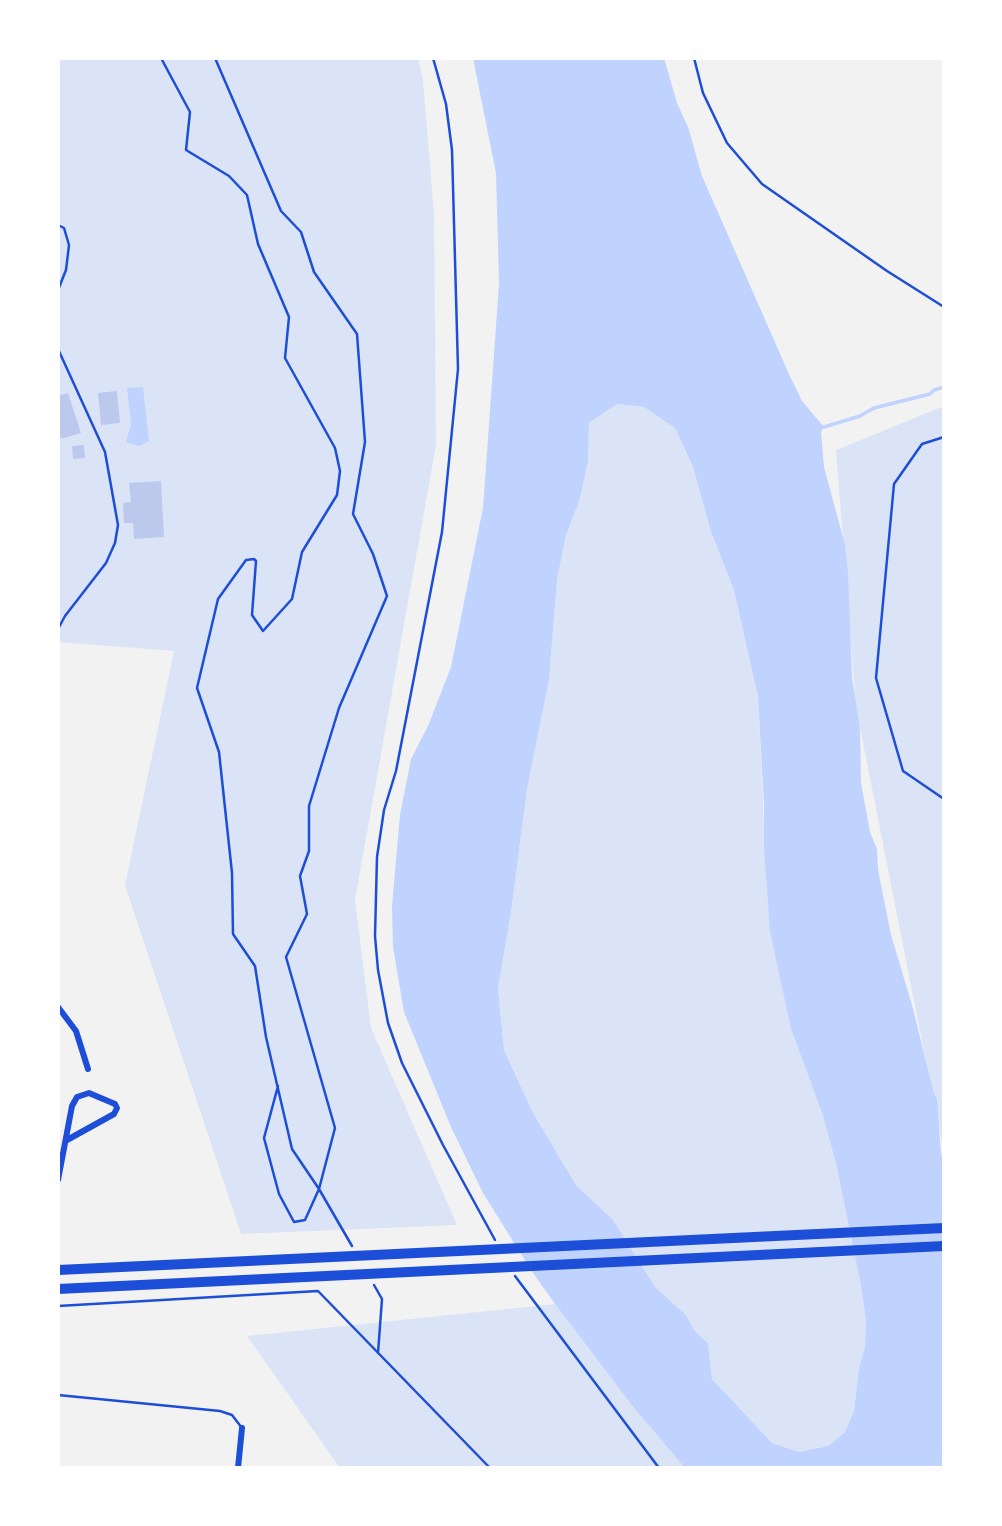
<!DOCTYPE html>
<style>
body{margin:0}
#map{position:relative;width:1002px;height:1526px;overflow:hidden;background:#f2f2f2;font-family:"Space Grotesk",sans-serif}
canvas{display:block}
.frame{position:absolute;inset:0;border:60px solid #fff;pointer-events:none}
</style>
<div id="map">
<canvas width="1002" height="1526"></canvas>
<div class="frame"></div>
</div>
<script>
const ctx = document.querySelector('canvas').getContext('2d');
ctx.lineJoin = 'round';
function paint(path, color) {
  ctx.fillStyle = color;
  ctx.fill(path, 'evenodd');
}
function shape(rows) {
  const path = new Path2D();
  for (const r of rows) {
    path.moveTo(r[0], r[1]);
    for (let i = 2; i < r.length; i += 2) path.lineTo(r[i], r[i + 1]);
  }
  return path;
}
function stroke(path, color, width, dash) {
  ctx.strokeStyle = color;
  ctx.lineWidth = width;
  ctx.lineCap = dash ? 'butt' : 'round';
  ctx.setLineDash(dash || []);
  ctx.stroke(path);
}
paint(shape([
 [58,58,418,58,423,81,434,214,436,445,355,900,371,1028,457,1225,241,1234,125,885,174,651,58,642],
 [617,404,644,407,675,428,693,467,711,532,734,590,758,697,767,888,791,1029,822,1113,836,1163,861,1286,866,1321,865,1347,859,1368,854,1411,845,1432,828,1446,799,1452,772,1443,712,1379,708,1343,695,1331,686,1315,655,1287,613,1220,576,1185,533,1113,504,1050,498,989,511,912,527,789,549,680,557,580,566,535,580,499,588,461,589,423],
 [944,406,944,1153,856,707,836,450],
 [555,1304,634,1408,685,1468,340,1468,247,1336]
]), '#dbe4f7');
paint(shape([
 [473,58,664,58,677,103,688,127,702,176,788,372,802,401,824,427,821,432,824,467,845,545,848,573,852,677,860,729,861,783,870,832,877,849,878,870,891,935,912,1005,934,1094,937,1099,941,1154,944,1160,944,1468,685,1468,634,1408,555,1304,531,1270,483,1193,451,1127,404,1012,393,947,392,906,400,815,411,759,428,726,451,667,483,508,499,284,498,243,496,173],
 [617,404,644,407,675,428,693,467,711,532,734,590,758,697,764,805,764,847,770,931,791,1029,822,1113,836,1163,861,1286,866,1321,865,1347,859,1368,854,1411,845,1432,828,1446,799,1452,772,1443,712,1379,708,1343,695,1331,686,1315,655,1287,613,1220,576,1185,533,1113,504,1050,498,989,511,912,527,789,549,680,557,580,566,535,580,499,588,461,589,423],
 [143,387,149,441,139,446,126,442,131,424,127,388]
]), '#bfd3fe');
stroke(shape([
 [824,427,860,416,874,408,930,394,934,390,944,387]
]), '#bfd3fe', 3.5);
paint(shape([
 [117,391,120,423,101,425,98,393],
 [68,393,81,433,61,439,58,428,58,396],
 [84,445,85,458,73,459,72,446],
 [161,481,164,537,134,539,133,523,124,523,123,503,131,502,129,483]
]), '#bdc9ec');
stroke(shape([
 [161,58,190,112,186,150,229,176,247,195,258,244,289,317,285,358,335,448,340,471,337,495,302,552,292,599,263,631,252,615,256,561,254,559,246,560,218,599,197,688,219,752,232,873,233,934,255,966,266,1037,292,1149,319,1189,352,1246],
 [215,58,281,211,301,232,314,272,357,334,365,442,353,514,373,554,387,596,339,708,309,806,309,851,300,876,307,914,286,957,335,1128,319,1189,305,1220,294,1222,279,1194,264,1138,278,1086],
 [433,58,446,104,452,150,458,369,442,532,396,771,384,810,377,857,375,936,378,970,388,1023,402,1063,443,1145,495,1240],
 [944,437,922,444,894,484,876,678,903,771,944,799],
 [515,1276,659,1468],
 [374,1285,382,1299,378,1353],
 [58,1306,318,1291,490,1468]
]), '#1d4ed8', 2.5);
stroke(shape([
 [694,58,703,93,727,143,762,184,887,271,944,307],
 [58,225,64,228,69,245,66,270,58,290],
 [58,349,105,452,118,525,115,543,106,563,65,616,58,629],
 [58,1395,220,1411,232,1415,242,1428]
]), '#1d4ed8', 2.5);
stroke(shape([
 [58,1007,76,1031,88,1069],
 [58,1180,72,1106,77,1097,89,1093,115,1104,117,1108,114,1114,67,1140],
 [238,1468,242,1428]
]), '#1d4ed8', 6);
stroke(shape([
 [58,1270,944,1228],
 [58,1289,944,1246]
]), '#1d4ed8', 10);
</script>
